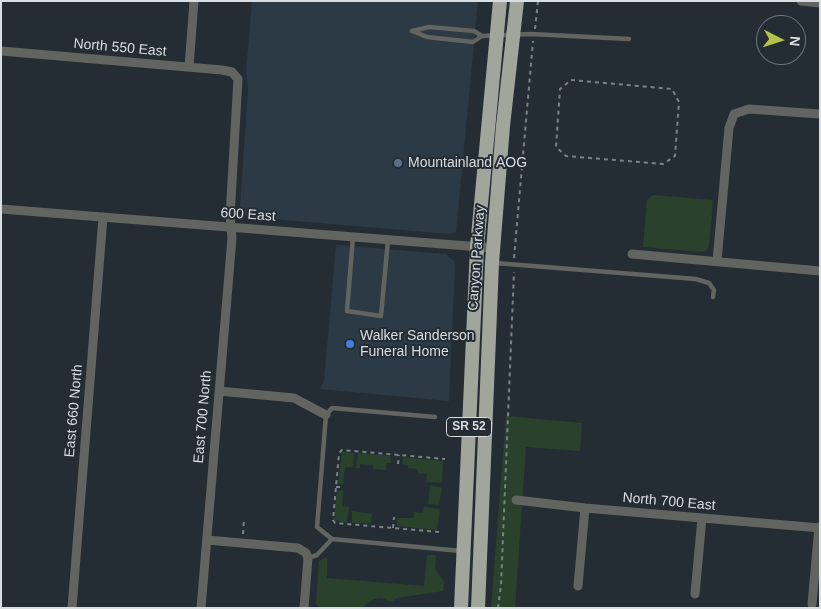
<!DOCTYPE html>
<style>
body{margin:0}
#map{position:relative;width:821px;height:609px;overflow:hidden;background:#252d34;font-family:Arial,sans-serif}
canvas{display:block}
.frame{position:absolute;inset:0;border:2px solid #d8dee2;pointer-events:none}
.north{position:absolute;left:756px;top:15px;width:50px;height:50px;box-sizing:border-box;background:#252d34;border:1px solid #6d747a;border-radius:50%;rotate:95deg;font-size:14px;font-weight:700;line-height:20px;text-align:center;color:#d8dee2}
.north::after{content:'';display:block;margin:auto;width:18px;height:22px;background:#b6c148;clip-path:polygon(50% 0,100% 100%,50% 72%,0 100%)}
</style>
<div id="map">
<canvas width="821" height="609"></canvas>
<div class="frame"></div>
<div class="north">N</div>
</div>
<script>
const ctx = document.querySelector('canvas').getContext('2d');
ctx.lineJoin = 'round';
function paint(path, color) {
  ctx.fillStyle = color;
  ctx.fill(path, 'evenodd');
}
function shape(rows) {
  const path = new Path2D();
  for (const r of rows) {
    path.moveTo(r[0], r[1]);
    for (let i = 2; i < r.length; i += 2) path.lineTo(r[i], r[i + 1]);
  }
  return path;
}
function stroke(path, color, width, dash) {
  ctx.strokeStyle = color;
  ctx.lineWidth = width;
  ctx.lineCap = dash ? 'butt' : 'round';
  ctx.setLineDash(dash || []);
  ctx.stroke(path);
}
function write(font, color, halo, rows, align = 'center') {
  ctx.font = font + ' Arial,sans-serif';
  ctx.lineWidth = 4;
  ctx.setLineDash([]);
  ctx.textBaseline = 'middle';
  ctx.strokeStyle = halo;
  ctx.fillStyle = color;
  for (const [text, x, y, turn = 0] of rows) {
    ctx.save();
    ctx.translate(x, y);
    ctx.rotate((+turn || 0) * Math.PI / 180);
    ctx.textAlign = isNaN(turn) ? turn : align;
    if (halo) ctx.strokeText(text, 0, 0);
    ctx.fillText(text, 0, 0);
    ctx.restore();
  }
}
paint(shape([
 [252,1,478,1,456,232,449,234,249,217,242,214,240,208,248,89,246,72],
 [336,245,446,254,455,262,449,401,320,389,324,381]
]), '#2c3a45');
paint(shape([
 [653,195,713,200,709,246,706,251,701,252,643,247,647,200],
 [506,416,582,423,580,451,526,447,515,608,491,608],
 [342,452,354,453,353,467,345,467,343,485,338,483],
 [358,453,390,456,391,463,387,463,386,470,373,469,373,465,360,464,360,468,356,468],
 [403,457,443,461,442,483,426,482,427,474,418,473,418,469,408,468,408,465,402,464],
 [430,485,442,488,439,505,428,504],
 [343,490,342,506,349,507,347,523,334,520,337,491],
 [424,507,440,509,437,530,397,526,397,518,414,518,414,512,423,513],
 [352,511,372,514,371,523,352,523],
 [427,555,436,555,435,569,444,582,443,591,397,598,391,602,382,598,374,599,361,608,321,608,316,604,319,561,325,558,327,558,327,578,424,586]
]), '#2a422b');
stroke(shape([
 [535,29,538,1],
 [571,80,672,89,679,102,675,156,663,164,566,156,556,147,560,89,571,80],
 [514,258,533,41],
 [398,464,399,455],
 [336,487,343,487],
 [393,528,394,517],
 [439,532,335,523,333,520,339,453,342,450,445,459],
 [243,534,244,519],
 [498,608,501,585,514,272]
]), '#7a8187', 2, [4, 4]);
stroke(shape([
 [412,31,429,27,474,31,482,36,531,34,629,39],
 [412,31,427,37,473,42,482,36],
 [353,237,347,311,381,316,388,240],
 [495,263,696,279,709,283,714,290,713,297],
 [435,417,332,408,326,415,317,527,332,539,461,551],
 [308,558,317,555,332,539]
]), '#626460', 4.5);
stroke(shape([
 [801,1,820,3],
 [1,51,222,70,232,72,238,79,230,216,232,238,201,608],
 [189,67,194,1],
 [1,209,493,248],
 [632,254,820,271],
 [717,261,729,128,734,114,749,109,820,114],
 [219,391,294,398,326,415],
 [516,500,585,508,820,528],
 [207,540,298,548,306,553,308,558,304,608],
 [578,586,585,508],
 [695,594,702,518],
 [812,604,819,527],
 [72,608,103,217]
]), '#626460', 9);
stroke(shape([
 [461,608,477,247,500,1],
 [478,608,492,263,503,126,517,1]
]), '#a0a69c', 14);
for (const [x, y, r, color] of [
 [398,163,5,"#5c6f8a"],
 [350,344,5,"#3f7fe0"]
]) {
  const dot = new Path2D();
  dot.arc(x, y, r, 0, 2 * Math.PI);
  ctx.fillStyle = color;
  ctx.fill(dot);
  stroke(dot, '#252d34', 2);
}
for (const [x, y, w] of [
 [469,427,45]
]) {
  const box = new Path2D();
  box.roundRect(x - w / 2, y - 9.5, w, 19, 4);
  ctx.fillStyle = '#252d34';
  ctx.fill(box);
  stroke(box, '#d8dee2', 1);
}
write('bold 12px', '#d8dee2', null, [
 ["SR 52",469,427]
]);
write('14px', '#d8dee2', '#252d34', [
 ["North 550 East",120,48,5],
 ["600 East",248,215,4],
 ["Canyon Parkway",477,258,-86],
 ["East 660 North",74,411,-85],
 ["East 700 North",203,417,-85],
 ["North 700 East",669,502,5]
]);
write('14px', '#d8dee2', '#252d34', [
 ["Mountainland AOG",408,163],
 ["Walker Sanderson",360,336],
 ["Funeral Home",360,352]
], 'left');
</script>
